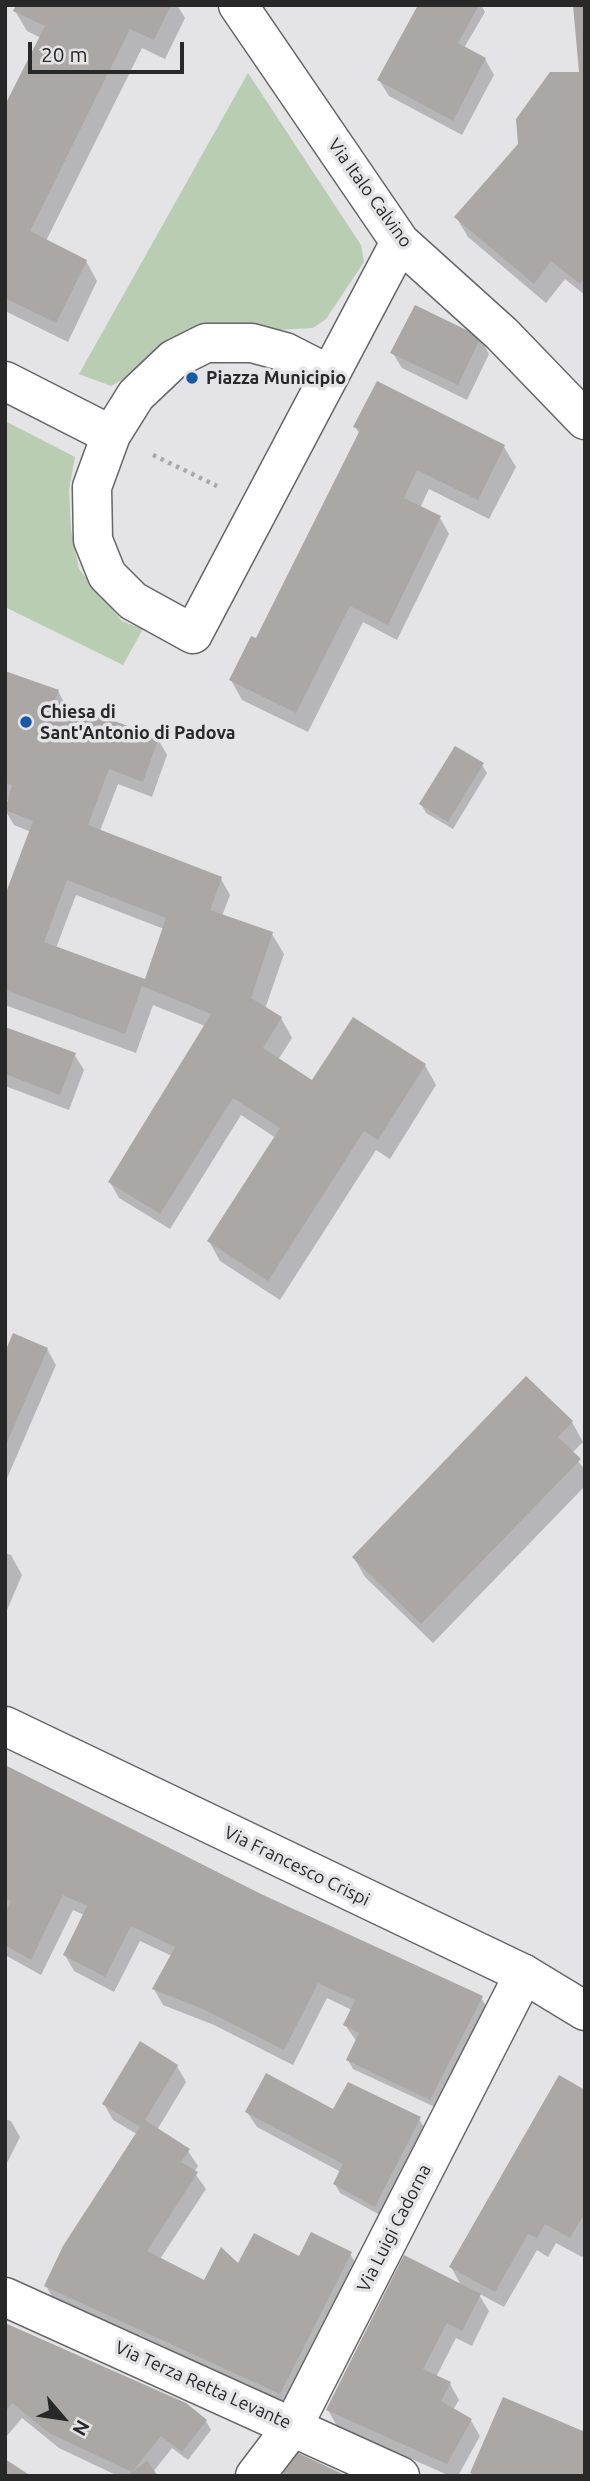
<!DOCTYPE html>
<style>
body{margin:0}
#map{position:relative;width:590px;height:2481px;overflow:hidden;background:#e4e3e6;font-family:Ubuntu,sans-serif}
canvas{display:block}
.frame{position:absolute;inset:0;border:7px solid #282829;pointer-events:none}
.north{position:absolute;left:28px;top:2383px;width:70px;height:70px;-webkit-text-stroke:5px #e4e3e6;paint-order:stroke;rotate:119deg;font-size:19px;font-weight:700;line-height:28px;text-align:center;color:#282829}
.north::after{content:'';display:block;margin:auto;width:24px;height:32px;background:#282829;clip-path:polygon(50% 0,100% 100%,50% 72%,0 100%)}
.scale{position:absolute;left:28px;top:42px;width:156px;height:32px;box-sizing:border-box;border:4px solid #282829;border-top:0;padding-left:9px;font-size:21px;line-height:24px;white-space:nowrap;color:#282829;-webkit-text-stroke:5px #e4e3e6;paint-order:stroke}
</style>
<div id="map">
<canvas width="590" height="2481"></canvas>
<div class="frame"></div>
<div class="north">N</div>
<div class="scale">20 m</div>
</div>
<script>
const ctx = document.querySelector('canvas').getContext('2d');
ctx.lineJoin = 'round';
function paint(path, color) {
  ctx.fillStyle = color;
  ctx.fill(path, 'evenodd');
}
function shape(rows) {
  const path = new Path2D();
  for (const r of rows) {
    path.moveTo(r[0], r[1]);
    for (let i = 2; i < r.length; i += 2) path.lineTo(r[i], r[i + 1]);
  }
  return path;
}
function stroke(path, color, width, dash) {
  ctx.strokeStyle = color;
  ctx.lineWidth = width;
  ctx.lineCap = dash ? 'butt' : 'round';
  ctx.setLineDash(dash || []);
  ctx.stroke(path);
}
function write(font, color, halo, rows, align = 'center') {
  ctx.font = font + ' Ubuntu,sans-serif';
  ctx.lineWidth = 7;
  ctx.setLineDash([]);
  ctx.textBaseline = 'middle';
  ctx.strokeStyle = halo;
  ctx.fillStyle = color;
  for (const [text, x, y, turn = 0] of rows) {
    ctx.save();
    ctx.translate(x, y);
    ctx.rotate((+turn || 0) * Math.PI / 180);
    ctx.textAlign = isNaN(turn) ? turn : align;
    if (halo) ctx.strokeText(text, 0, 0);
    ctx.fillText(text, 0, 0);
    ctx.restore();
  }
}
paint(shape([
 [248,73,361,245,364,262,326,319,313,328,278,330,259,325,136,372,111,386,79,374],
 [5,421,75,457,69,490,71,530,79,569,122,621,143,629,123,665,5,607]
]), '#b9cdb3');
paint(shape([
 [18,5,177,5,185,18,165,59,142,48,46,241,86,261,97,281,68,342,5,311,5,109,41,38,27,31,15,11],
 [420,5,481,5,485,12,464,48,485,59,494,75,462,135,389,96,379,80],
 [585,5,585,295,565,279,546,303,468,237,456,217,580,74],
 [480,338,489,354,467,400,402,368,392,352],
 [355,426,504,447,516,467,489,519,429,489,420,508,440,518,449,534,397,640,363,622,308,732,242,700,231,680,257,641,360,435],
 [5,672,58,691,66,706,158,739,167,755,152,797,118,784,100,831,221,879,230,895,222,916,272,934,284,954,265,1009,281,1018,292,1038,278,1060,312,1083,425,1065,436,1085,390,1159,376,1150,280,1300,220,1261,209,1241,276,1138,241,1115,170,1229,119,1198,110,1182,205,1026,153,1005,136,1053,5,1005,5,900,31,832,14,825,5,810,8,800,5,799],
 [76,895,164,929,146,981,56,948],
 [482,765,487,773,453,829,426,813,421,804],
 [5,1029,74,1054,84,1070,69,1110,5,1086],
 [47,1349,56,1365,5,1483,5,1357],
 [572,1422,583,1442,572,1453,585,1470,585,1486,433,1643,365,1577,354,1558],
 [5,1553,11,1555,22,1575,5,1615],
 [5,1768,304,1916,481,1998,491,2014,435,2107,353,2069,348,2060,357,2042,345,2025,352,2010,327,1998,293,2065,214,2025,163,2005,154,1989,172,1956,140,1941,114,1992,74,1971,65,1955,84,1915,73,1910,41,1975,5,1955,5,1917,8,1911,5,1910],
 [177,2066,186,2082,157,2130,188,2151,198,2166,194,2172,206,2189,160,2259,205,2283,238,2266,350,2254,360,2270,289,2409,252,2392,247,2384,228,2376,226,2380,169,2354,165,2347,139,2335,137,2339,55,2302,46,2286,137,2134,113,2120,104,2104],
 [585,2092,585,2252,582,2257,556,2243,548,2257,537,2250,504,2307,478,2293,489,2311,472,2346,456,2338,436,2377,450,2384,459,2400,453,2410,471,2421,480,2436,458,2476,450,2476,337,2426,328,2410,462,2287,451,2267],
 [334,2111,419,2119,428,2134,380,2215,340,2193,335,2184,341,2172,257,2127,247,2112],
 [5,2119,11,2121,20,2137,5,2167],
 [5,2324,206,2421,211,2430,188,2460,172,2448,153,2472,156,2476,118,2476,59,2448,22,2418,5,2438]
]), '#0003');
paint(shape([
 [16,5,171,5,154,40,130,29,30,231,87,260,56,323,5,298,5,105,45,26,13,11],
 [418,5,479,5,458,43,486,58,453,121,377,80],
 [573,5,585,5,585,278,580,284,551,261,534,284,454,217,518,144,516,119,550,72,579,72],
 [415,305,481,337,458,385,390,353],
 [377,381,505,445,478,500,417,470,404,498,441,516,388,625,350,606,296,713,229,680,251,636,256,638,360,430,353,427],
 [5,671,59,690,55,700,159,737,143,782,109,769,88,825,222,877,210,910,273,932,251,998,282,1017,263,1048,312,1080,353,1017,426,1064,378,1140,364,1131,268,1281,207,1241,280,1128,233,1098,160,1214,108,1182,211,1014,142,986,125,1034,5,990,5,895,33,821,5,810,12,785,5,783],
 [67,880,166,918,145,979,44,942],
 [455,746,484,763,448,822,419,804],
 [5,1027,76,1053,60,1095,5,1074],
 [13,1333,48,1348,5,1447,5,1352],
 [526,1376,573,1421,558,1437,581,1459,421,1624,352,1557],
 [5,1765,261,1894,483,1996,430,2100,346,2060,359,2033,343,2025,355,2000,318,1983,284,2050,203,2009,152,1989,175,1947,131,1926,105,1977,63,1955,87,1906,63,1895,31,1960,5,1945,5,1913,11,1901,5,1899],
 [140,2041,178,2065,145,2120,190,2149,181,2162,198,2172,147,2251,204,2280,221,2247,238,2263,254,2233,299,2256,311,2232,352,2252,280,2394,44,2286,63,2246,140,2127,102,2104],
 [266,2073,333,2109,348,2082,421,2117,375,2207,333,2184,343,2164,245,2112],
 [559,2075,585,2090,585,2213,570,2238,545,2224,537,2238,528,2234,495,2292,449,2267],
 [404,2255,481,2294,462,2331,447,2323,423,2369,451,2382,441,2401,472,2419,447,2464,326,2410],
 [5,2323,186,2403,207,2420,182,2452,161,2436,132,2472,147,2461,158,2476,127,2476,132,2472,49,2433,12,2403,5,2412],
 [503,2397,585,2432,585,2476,477,2476,470,2473],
 [294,2451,347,2476,282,2476],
 [5,2459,31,2476,5,2476]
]), '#aaa7a5');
const minor = shape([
 [238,5,400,242,502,334,585,420],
 [330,375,285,352,252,343,206,343,174,359,136,395,111,435,92,487,93,540,107,575,133,601,193,634,400,242],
 [5,381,111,435],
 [5,2297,400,2476],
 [255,2476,293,2426,524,1974]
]);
const tertiary = shape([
 [5,1726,524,1974,585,2011]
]);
stroke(minor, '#666568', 41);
stroke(tertiary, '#666568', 41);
stroke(shape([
 [153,455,217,486]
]), '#a9a9ab', 4.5, [3.5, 5]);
stroke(minor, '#fff', 38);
stroke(tertiary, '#fff', 38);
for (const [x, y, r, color] of [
 [192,378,7,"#1559a9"],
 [26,722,7,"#1559a9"]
]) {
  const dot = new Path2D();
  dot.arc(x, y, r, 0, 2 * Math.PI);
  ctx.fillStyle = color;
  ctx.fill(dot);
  stroke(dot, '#e4e3e6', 2.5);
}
write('18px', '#282829', '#e4e3e6', [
 ["Via Italo Calvino",370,193,54],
 ["Via Francesco Crispi",297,1866,26],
 ["Via Luigi Cadorna",394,2228,-63],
 ["Via Terza Retta Levante",203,2385,24]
]);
write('bold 18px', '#282829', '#e4e3e6', [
 ["Piazza Municipio",206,378],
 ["Chiesa di",40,712],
 ["Sant'Antonio di Padova",40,733]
], 'left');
</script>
